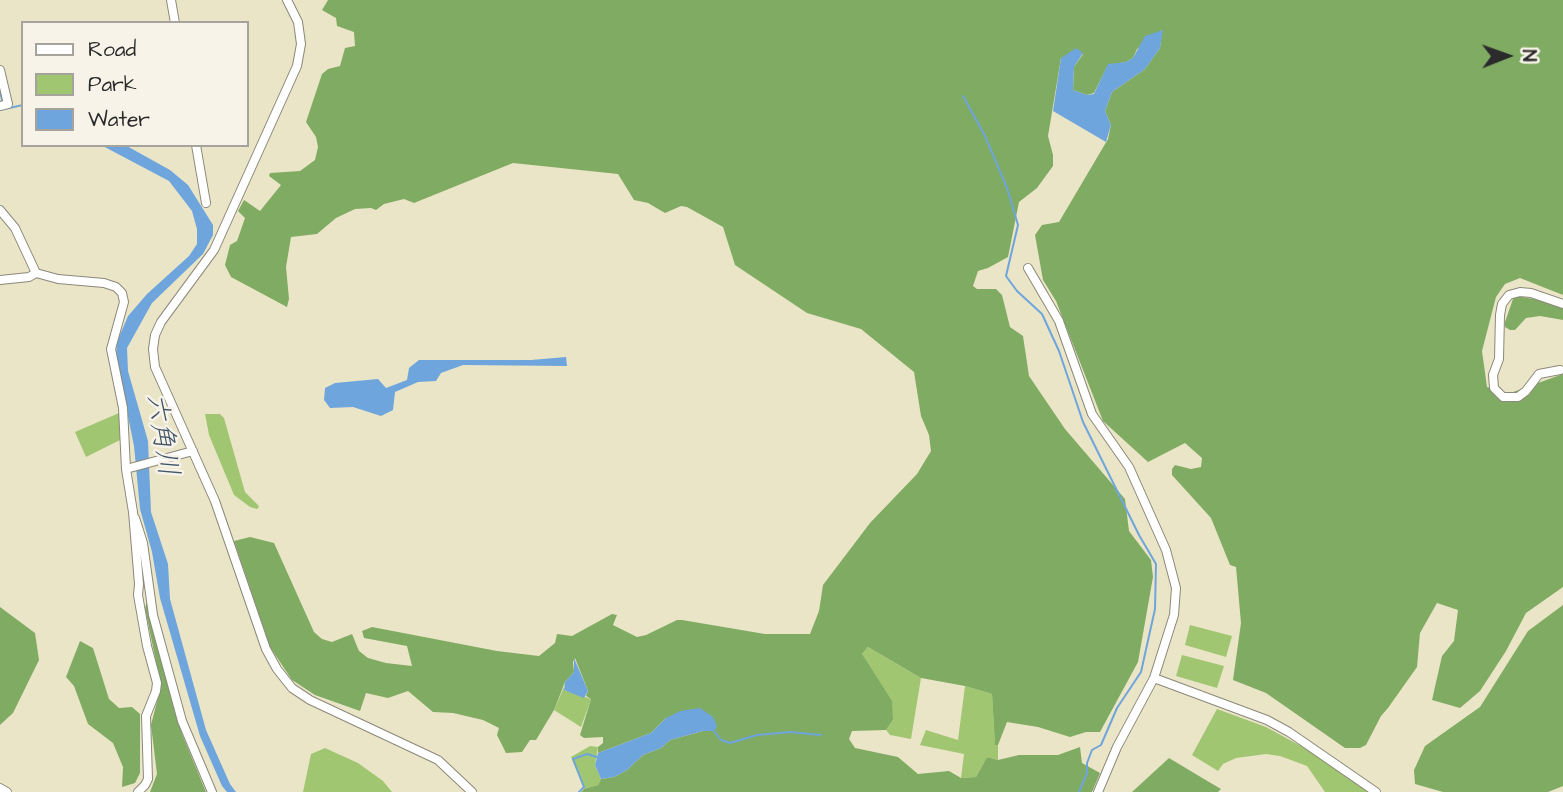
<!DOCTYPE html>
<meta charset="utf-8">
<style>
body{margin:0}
#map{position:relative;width:1563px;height:792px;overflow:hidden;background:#ebe5c8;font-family:"Architects Daughter",sans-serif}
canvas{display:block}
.legend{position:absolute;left:21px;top:21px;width:228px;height:126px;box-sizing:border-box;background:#f7f3e8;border:2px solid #a5a39c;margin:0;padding:9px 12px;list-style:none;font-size:21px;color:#2b2b2b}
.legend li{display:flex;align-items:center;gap:14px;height:35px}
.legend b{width:35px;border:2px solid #a5a39c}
.north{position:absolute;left:1472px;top:21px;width:70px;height:70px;-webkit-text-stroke:5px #f7f3e8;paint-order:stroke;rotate:89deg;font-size:19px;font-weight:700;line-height:28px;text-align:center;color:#2b2b2b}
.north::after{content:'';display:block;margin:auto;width:24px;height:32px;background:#2b2b2b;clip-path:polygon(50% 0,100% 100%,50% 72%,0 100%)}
</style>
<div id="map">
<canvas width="1563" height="792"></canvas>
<ul class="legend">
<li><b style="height:9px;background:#fff"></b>Road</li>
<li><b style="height:19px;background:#a1c671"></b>Park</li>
<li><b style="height:19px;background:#6ea5dc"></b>Water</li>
</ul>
<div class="north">N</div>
</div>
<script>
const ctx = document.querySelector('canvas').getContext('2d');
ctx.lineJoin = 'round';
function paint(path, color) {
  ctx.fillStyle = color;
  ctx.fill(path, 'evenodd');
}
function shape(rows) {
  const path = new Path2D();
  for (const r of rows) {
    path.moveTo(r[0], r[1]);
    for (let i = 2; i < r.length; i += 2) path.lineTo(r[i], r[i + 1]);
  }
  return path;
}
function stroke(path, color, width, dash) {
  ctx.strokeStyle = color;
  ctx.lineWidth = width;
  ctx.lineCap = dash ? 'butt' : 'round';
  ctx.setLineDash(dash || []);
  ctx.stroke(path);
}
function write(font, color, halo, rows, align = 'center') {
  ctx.font = font + ' "Architects Daughter","Klee One",sans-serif';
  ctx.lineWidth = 5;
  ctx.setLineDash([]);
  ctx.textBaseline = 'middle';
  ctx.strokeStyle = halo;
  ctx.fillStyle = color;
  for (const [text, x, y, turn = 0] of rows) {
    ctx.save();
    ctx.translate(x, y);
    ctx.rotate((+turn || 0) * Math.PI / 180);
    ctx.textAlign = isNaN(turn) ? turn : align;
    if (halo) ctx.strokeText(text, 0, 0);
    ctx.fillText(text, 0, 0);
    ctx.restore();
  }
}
paint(shape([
 [119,413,120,440,86,457,75,432],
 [205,414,220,414,224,418,245,492,258,505,259,507,257,509,250,507,234,495,209,435],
 [1190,625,1232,636,1226,657,1185,645],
 [868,647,921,678,911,739,890,735,886,730,893,720,862,654],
 [1182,655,1224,666,1217,688,1176,676],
 [965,686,992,694,995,744,998,745,998,760,987,757,976,777,961,778,964,754,920,745,926,730,958,740],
 [564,687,564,690,591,699,581,727,554,710],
 [1217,709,1266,727,1341,768,1372,792,1325,792,1307,766,1280,756,1266,754,1236,758,1223,764,1218,771,1192,755],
 [590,746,598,747,595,765,601,779,598,785,584,789,571,757],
 [325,748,358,763,383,781,392,792,303,792,311,754]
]), '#a1c671');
paint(shape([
 [328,0,1563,0,1563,295,1520,278,1505,284,1496,297,1482,351,1487,387,1503,392,1513,392,1563,374,1563,587,1526,613,1506,651,1480,691,1460,708,1432,700,1442,656,1454,641,1458,610,1437,603,1420,633,1417,667,1388,708,1381,716,1366,745,1360,748,1345,748,1266,693,1233,680,1241,623,1236,567,1230,565,1211,518,1172,475,1172,469,1175,465,1191,469,1201,467,1202,458,1185,443,1148,462,1103,421,1056,301,1043,280,1035,235,1042,225,1059,222,1108,139,1111,125,1105,111,1112,92,1145,69,1160,48,1162,30,1137,49,1133,58,1126,62,1108,65,1094,93,1087,95,1073,90,1074,67,1083,54,1061,58,1048,136,1053,155,1053,166,1037,188,1019,202,1008,257,988,268,978,271,973,286,977,289,996,289,1002,295,1010,327,1023,336,1029,376,1065,429,1125,499,1129,531,1151,560,1153,577,1138,662,1100,732,1086,732,1070,737,1038,727,1007,722,998,745,995,745,992,694,965,686,921,678,868,647,862,654,892,701,893,720,886,730,852,731,849,739,855,748,898,757,918,774,949,771,961,778,976,777,987,757,998,760,1019,755,1058,755,1080,747,1082,763,1100,773,1092,792,581,792,584,789,598,785,601,779,614,777,627,770,643,755,661,748,670,740,703,731,714,731,666,718,651,733,598,753,598,747,603,743,603,737,584,738,580,735,591,699,586,696,588,691,575,658,573,662,574,672,565,682,554,710,536,740,530,740,522,752,506,753,497,735,499,728,483,720,453,713,433,712,408,691,388,698,366,693,360,711,315,695,292,680,270,647,234,541,250,537,274,543,314,632,322,639,332,642,352,634,359,651,368,658,386,663,412,666,407,646,364,638,362,631,372,627,497,651,539,656,555,643,557,634,572,636,612,614,617,615,613,625,637,637,646,635,677,620,682,620,765,634,810,634,819,611,823,585,870,523,917,474,931,451,929,435,921,416,914,372,861,329,807,313,735,265,723,227,687,207,681,206,665,213,648,203,634,200,618,174,513,163,414,203,404,199,384,204,376,210,371,208,355,209,336,218,317,234,291,237,286,267,289,299,287,307,231,277,225,265,230,245,237,241,245,218,238,211,244,200,260,211,281,185,269,176,270,173,300,171,315,160,318,147,316,137,306,122,322,74,328,69,340,66,345,48,355,46,354,32,337,26,336,18,322,10],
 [1516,296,1563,304,1563,320,1540,316,1526,318,1515,330,1510,330,1505,327,1505,322,1513,299],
 [147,602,182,734,206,792,150,792,157,774,151,725,161,686,145,608],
 [1563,605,1563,786,1548,792,1443,792,1415,784,1414,770,1425,746,1480,707,1528,631],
 [0,607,35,633,39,660,13,713,0,725],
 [80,641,93,648,109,699,119,708,132,707,140,714,140,773,135,783,122,787,123,767,113,743,88,724,74,686,66,677],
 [1169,758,1204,779,1221,789,1218,792,1132,792]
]), '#80ab63');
paint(shape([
 [1163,30,1160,48,1145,69,1112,92,1105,111,1111,125,1106,142,1053,111,1061,58,1076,48,1083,53,1074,67,1073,90,1087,95,1094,94,1108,64,1126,62,1133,58,1145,36],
 [101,145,125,145,170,170,188,185,213,225,213,235,203,254,152,303,127,348,128,371,148,441,151,512,168,564,170,599,206,730,230,784,236,792,227,792,222,786,200,736,160,598,152,552,140,509,134,446,116,357,117,342,128,316,147,294,189,256,197,244,197,229,192,211,169,181],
 [566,357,567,366,463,365,441,373,436,381,418,382,395,392,393,410,381,416,353,407,330,408,324,400,325,388,335,383,378,379,386,388,407,380,409,368,419,360,531,360],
 [574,658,588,691,584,698,564,690,565,682,574,672],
 [700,708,713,717,717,726,714,731,703,731,670,740,661,748,643,755,627,770,614,777,601,779,595,765,598,753,651,733,666,718,680,711]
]), '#6ea5dc');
stroke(shape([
 [0,91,3,104],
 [963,96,985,136,1007,188,1018,225,1006,276,1017,291,1042,314,1059,351,1083,422,1139,535,1156,564,1155,609,1141,672,1117,708,1101,745,1092,750,1087,763,1087,773,1079,792],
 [0,110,23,105],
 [714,731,721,740,730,743,757,735,790,732,821,735],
 [579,792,584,787,573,759,587,754,597,757]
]), '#6ea5dc', 2);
const minor = shape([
 [171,0,175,23],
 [287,0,298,22,301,44,297,66,214,250,161,322,155,335,153,349,155,367,215,501,266,649,277,669,292,688,310,700,438,760,472,792],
 [0,70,8,104,0,106],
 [196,145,206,203],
 [0,210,15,228,36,273],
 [1028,268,1059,321,1092,414,1129,467,1166,550,1176,588,1174,615,1154,678],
 [0,280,29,277,36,273,58,279,104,283,116,287,122,293,124,302,111,349,123,408,126,469,133,512,139,584,138,595,147,646,157,683,156,691,146,716,148,779,145,785,138,792],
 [1560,370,1539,374,1526,391,1518,397,1503,397,1494,388,1493,375,1499,359,1500,315,1502,304,1509,295,1520,292,1531,293,1563,304],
 [126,469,193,451],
 [135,518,143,543,153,615,182,721,212,792],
 [0,788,7,792],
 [1098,792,1117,747,1154,678,1267,720,1289,732,1376,792]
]);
stroke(minor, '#8b887a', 10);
stroke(minor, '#fff', 8);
write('italic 28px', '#425669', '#f7f3e8', [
 ["六角川",160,435,81]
]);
</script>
